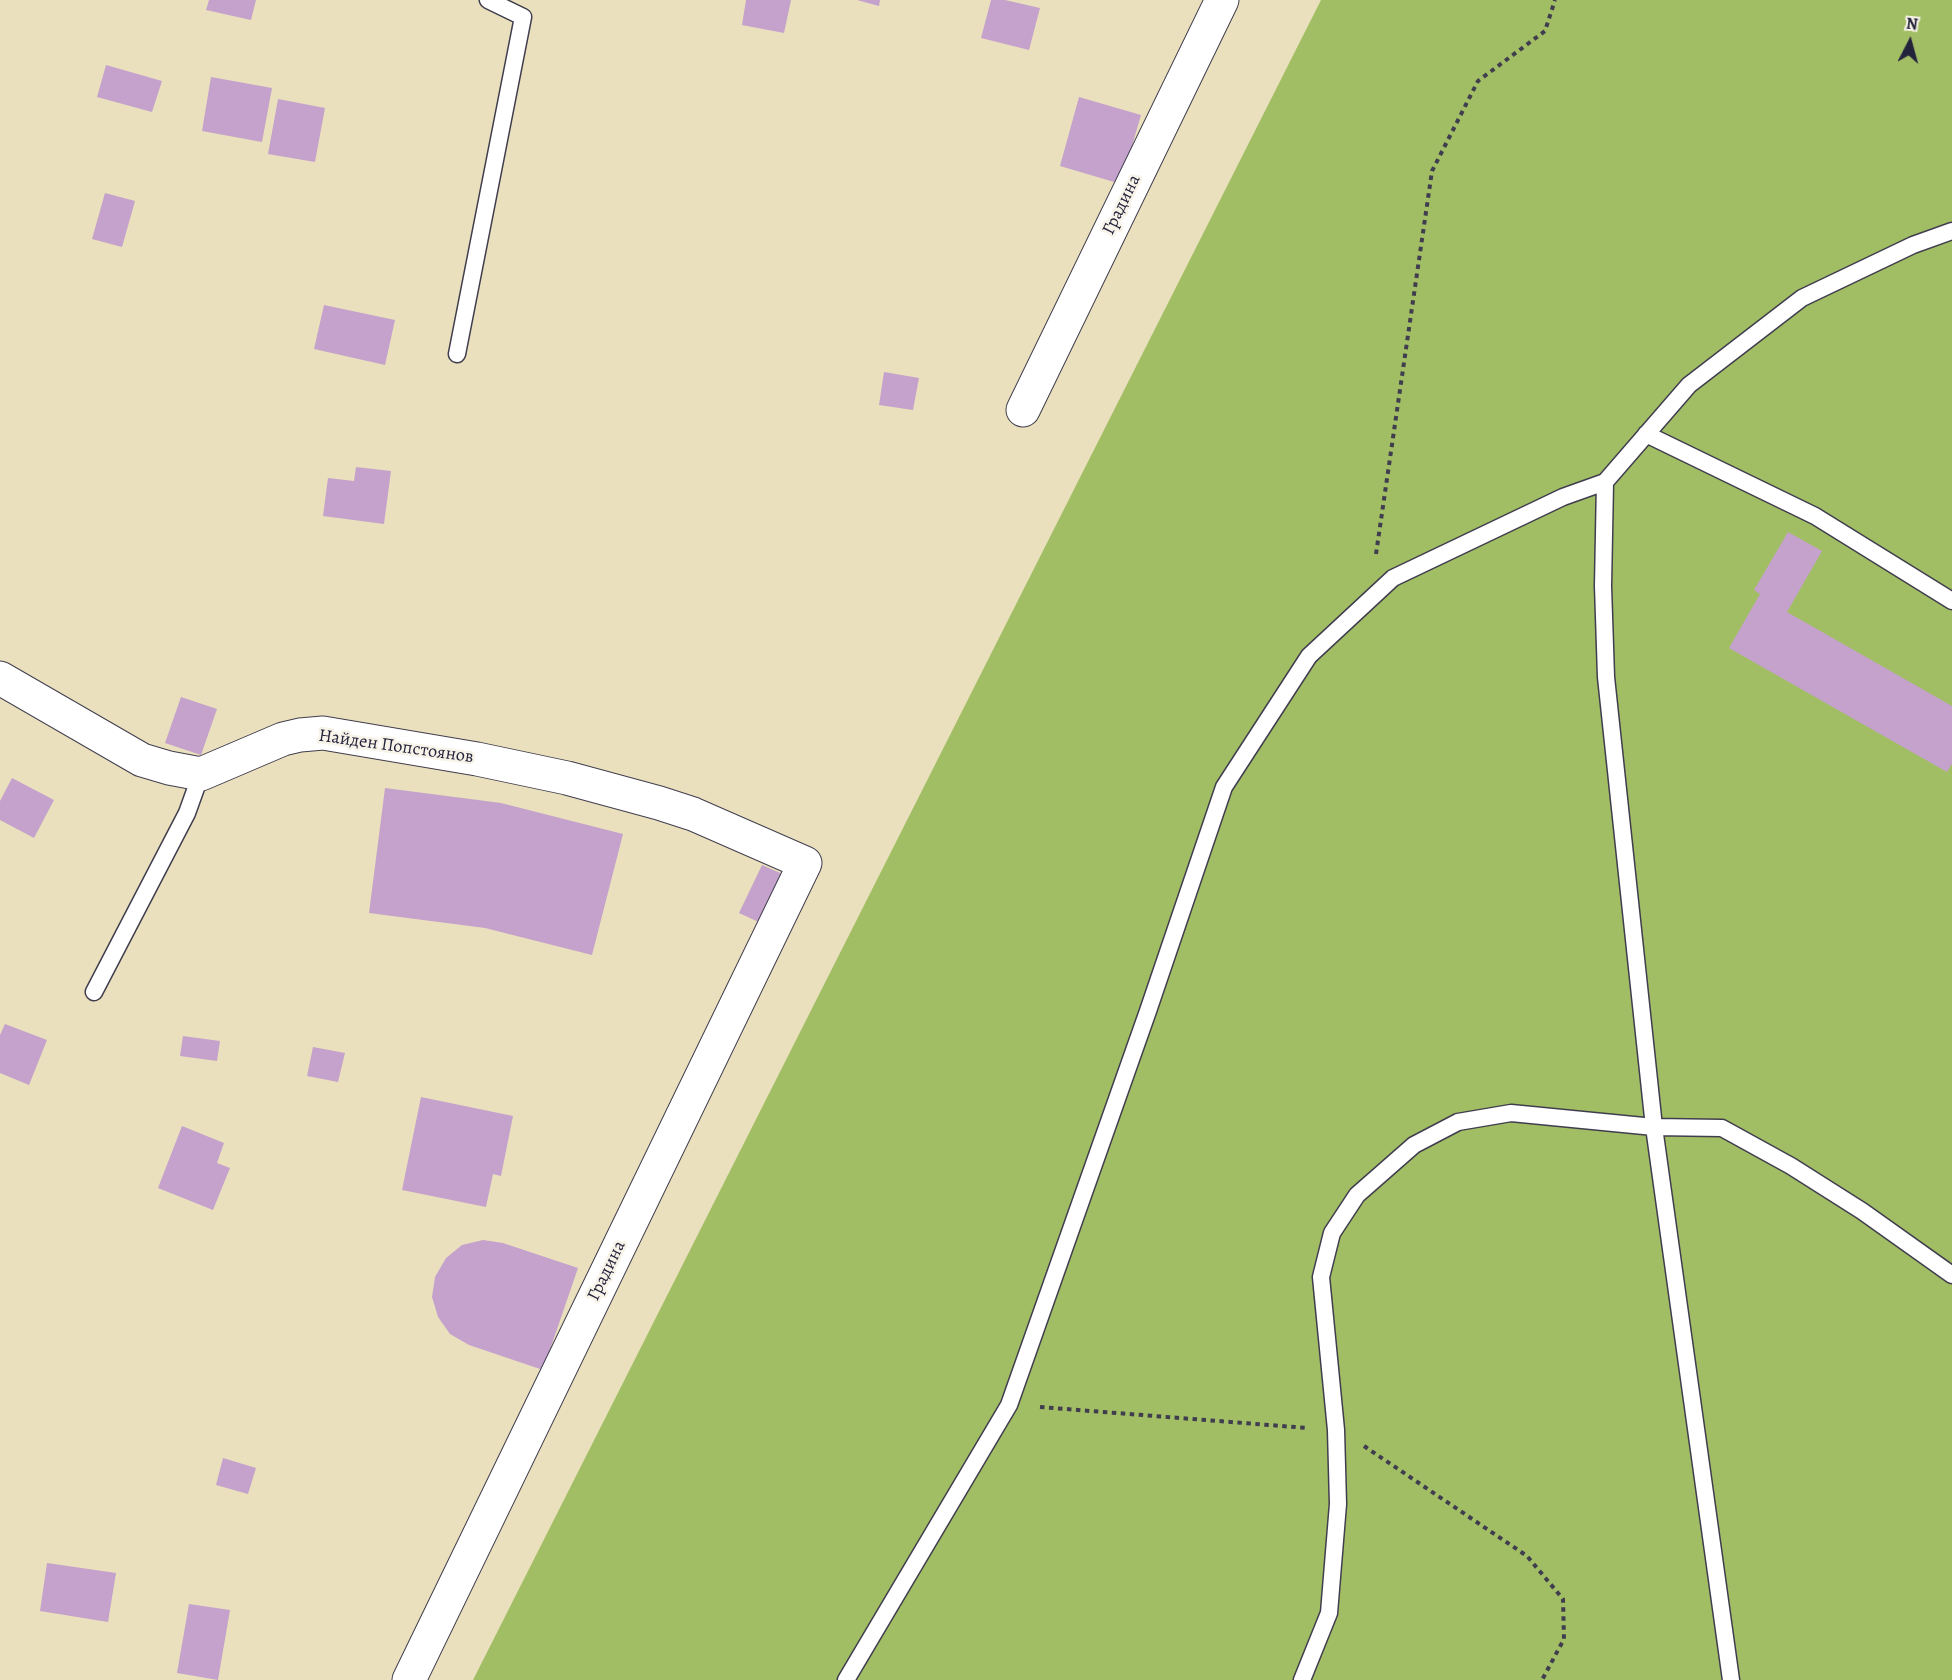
<!DOCTYPE html>
<meta charset="utf-8">
<style>
body{margin:0}
#map{position:relative;width:1952px;height:1680px;overflow:hidden;background:#eae0bd;font-family:Alegreya,serif}
canvas{display:block}
.north{position:absolute;left:1880px;top:12px;width:60px;height:60px;-webkit-text-stroke:4px #f7f3e8;paint-order:stroke;rotate:6deg;font-size:16px;font-weight:700;line-height:24px;text-align:center;color:#22223b}
.north::after{content:'';display:block;margin:auto;width:21px;height:27px;background:#22223b;clip-path:polygon(50% 0,100% 100%,50% 72%,0 100%)}
</style>
<div id="map">
<canvas width="1952" height="1680"></canvas>
<div class="north">N</div>
</div>
<script>
const ctx = document.querySelector('canvas').getContext('2d');
ctx.lineJoin = 'round';
function paint(path, color) {
  ctx.fillStyle = color;
  ctx.fill(path, 'evenodd');
}
function shape(rows) {
  const path = new Path2D();
  for (const r of rows) {
    path.moveTo(r[0], r[1]);
    for (let i = 2; i < r.length; i += 2) path.lineTo(r[i], r[i + 1]);
  }
  return path;
}
function stroke(path, color, width, dash) {
  ctx.strokeStyle = color;
  ctx.lineWidth = width;
  ctx.lineCap = dash ? 'butt' : 'round';
  ctx.setLineDash(dash || []);
  ctx.stroke(path);
}
function write(font, color, halo, rows, align = 'center') {
  ctx.font = font + ' Alegreya,serif';
  ctx.lineWidth = 5;
  ctx.setLineDash([]);
  ctx.textBaseline = 'middle';
  ctx.strokeStyle = halo;
  ctx.fillStyle = color;
  for (const [text, x, y, turn = 0] of rows) {
    ctx.save();
    ctx.translate(x, y);
    ctx.rotate((+turn || 0) * Math.PI / 180);
    ctx.textAlign = isNaN(turn) ? turn : align;
    if (halo) ctx.strokeText(text, 0, 0);
    ctx.fillText(text, 0, 0);
    ctx.restore();
  }
}
paint(shape([
 [1321,0,1952,0,1952,1680,473,1680]
]), '#a2be65');
paint(shape([
 [209,0,256,0,251,20,206,10],
 [746,0,791,0,784,33,742,25],
 [857,0,880,0,879,6],
 [991,0,1005,0,1040,8,1029,50,981,38],
 [106,65,162,81,152,112,97,97],
 [211,77,272,88,262,142,202,131],
 [1079,97,1141,115,1121,184,1060,166],
 [278,99,325,108,315,162,268,154],
 [105,193,135,201,122,247,92,239],
 [324,305,395,320,385,365,314,349],
 [884,372,919,378,913,410,879,405],
 [356,467,391,471,384,524,323,516,328,478,354,481],
 [1788,532,1822,551,1787,612,1952,706,1952,764,1947,772,1729,648,1760,594,1754,590],
 [181,697,217,709,201,755,165,743],
 [12,778,54,800,34,838,0,820,0,801],
 [385,788,501,803,623,834,592,955,485,928,369,913],
 [762,865,787,876,765,925,739,913],
 [5,1024,47,1040,29,1085,0,1073,0,1035],
 [183,1036,220,1041,217,1061,180,1056],
 [313,1047,345,1053,338,1082,307,1076],
 [421,1097,513,1116,501,1176,493,1174,486,1207,402,1190],
 [182,1126,224,1143,217,1163,230,1168,213,1210,158,1188],
 [483,1240,503,1243,578,1268,543,1370,469,1345,450,1334,438,1317,432,1297,435,1277,446,1258,462,1245],
 [223,1458,256,1468,248,1494,216,1485],
 [47,1563,116,1573,108,1622,40,1611],
 [189,1604,230,1610,218,1680,177,1673]
]), '#c4a2cc');
const lane = shape([
 [457,354,523,17,488,0],
 [1646,434,1815,516,1952,601],
 [94,992,187,813,201,774],
 [846,1680,1009,1405,1148,1011,1224,787,1309,656,1393,578,1563,497,1605,482],
 [1302,1680,1329,1613,1338,1504,1336,1430,1321,1277,1332,1233,1357,1195,1414,1145,1458,1122,1511,1113,1654,1127,1722,1128,1791,1166,1862,1211,1952,1275],
 [1731,1680,1654,1127,1606,677,1603,586,1605,482,1689,385,1802,298,1913,245,1952,231]
]);
const street = shape([
 [1023,410,1222,0],
 [0,678,142,760,169,768,201,774,283,739,300,735,323,733,477,759,567,778,659,803,693,814,805,863,409,1680]
]);
stroke(lane, '#403e4e', 19);
stroke(street, '#403e4e', 35);
stroke(shape([
 [1376,554,1432,171,1478,81,1545,31,1555,0],
 [1040,1407,1307,1428],
 [1364,1446,1527,1556,1563,1599,1564,1639,1542,1680]
]), '#403e4e', 4, [4.5, 4.5]);
stroke(lane, '#fff', 16);
stroke(street, '#fff', 33);
write('18px', '#22223b', '#f7f3e8', [
 ["Градина",1122,205,-64],
 ["Найден Попстоянов",396,747,8],
 ["Градина",607,1271,-64]
]);
</script>
